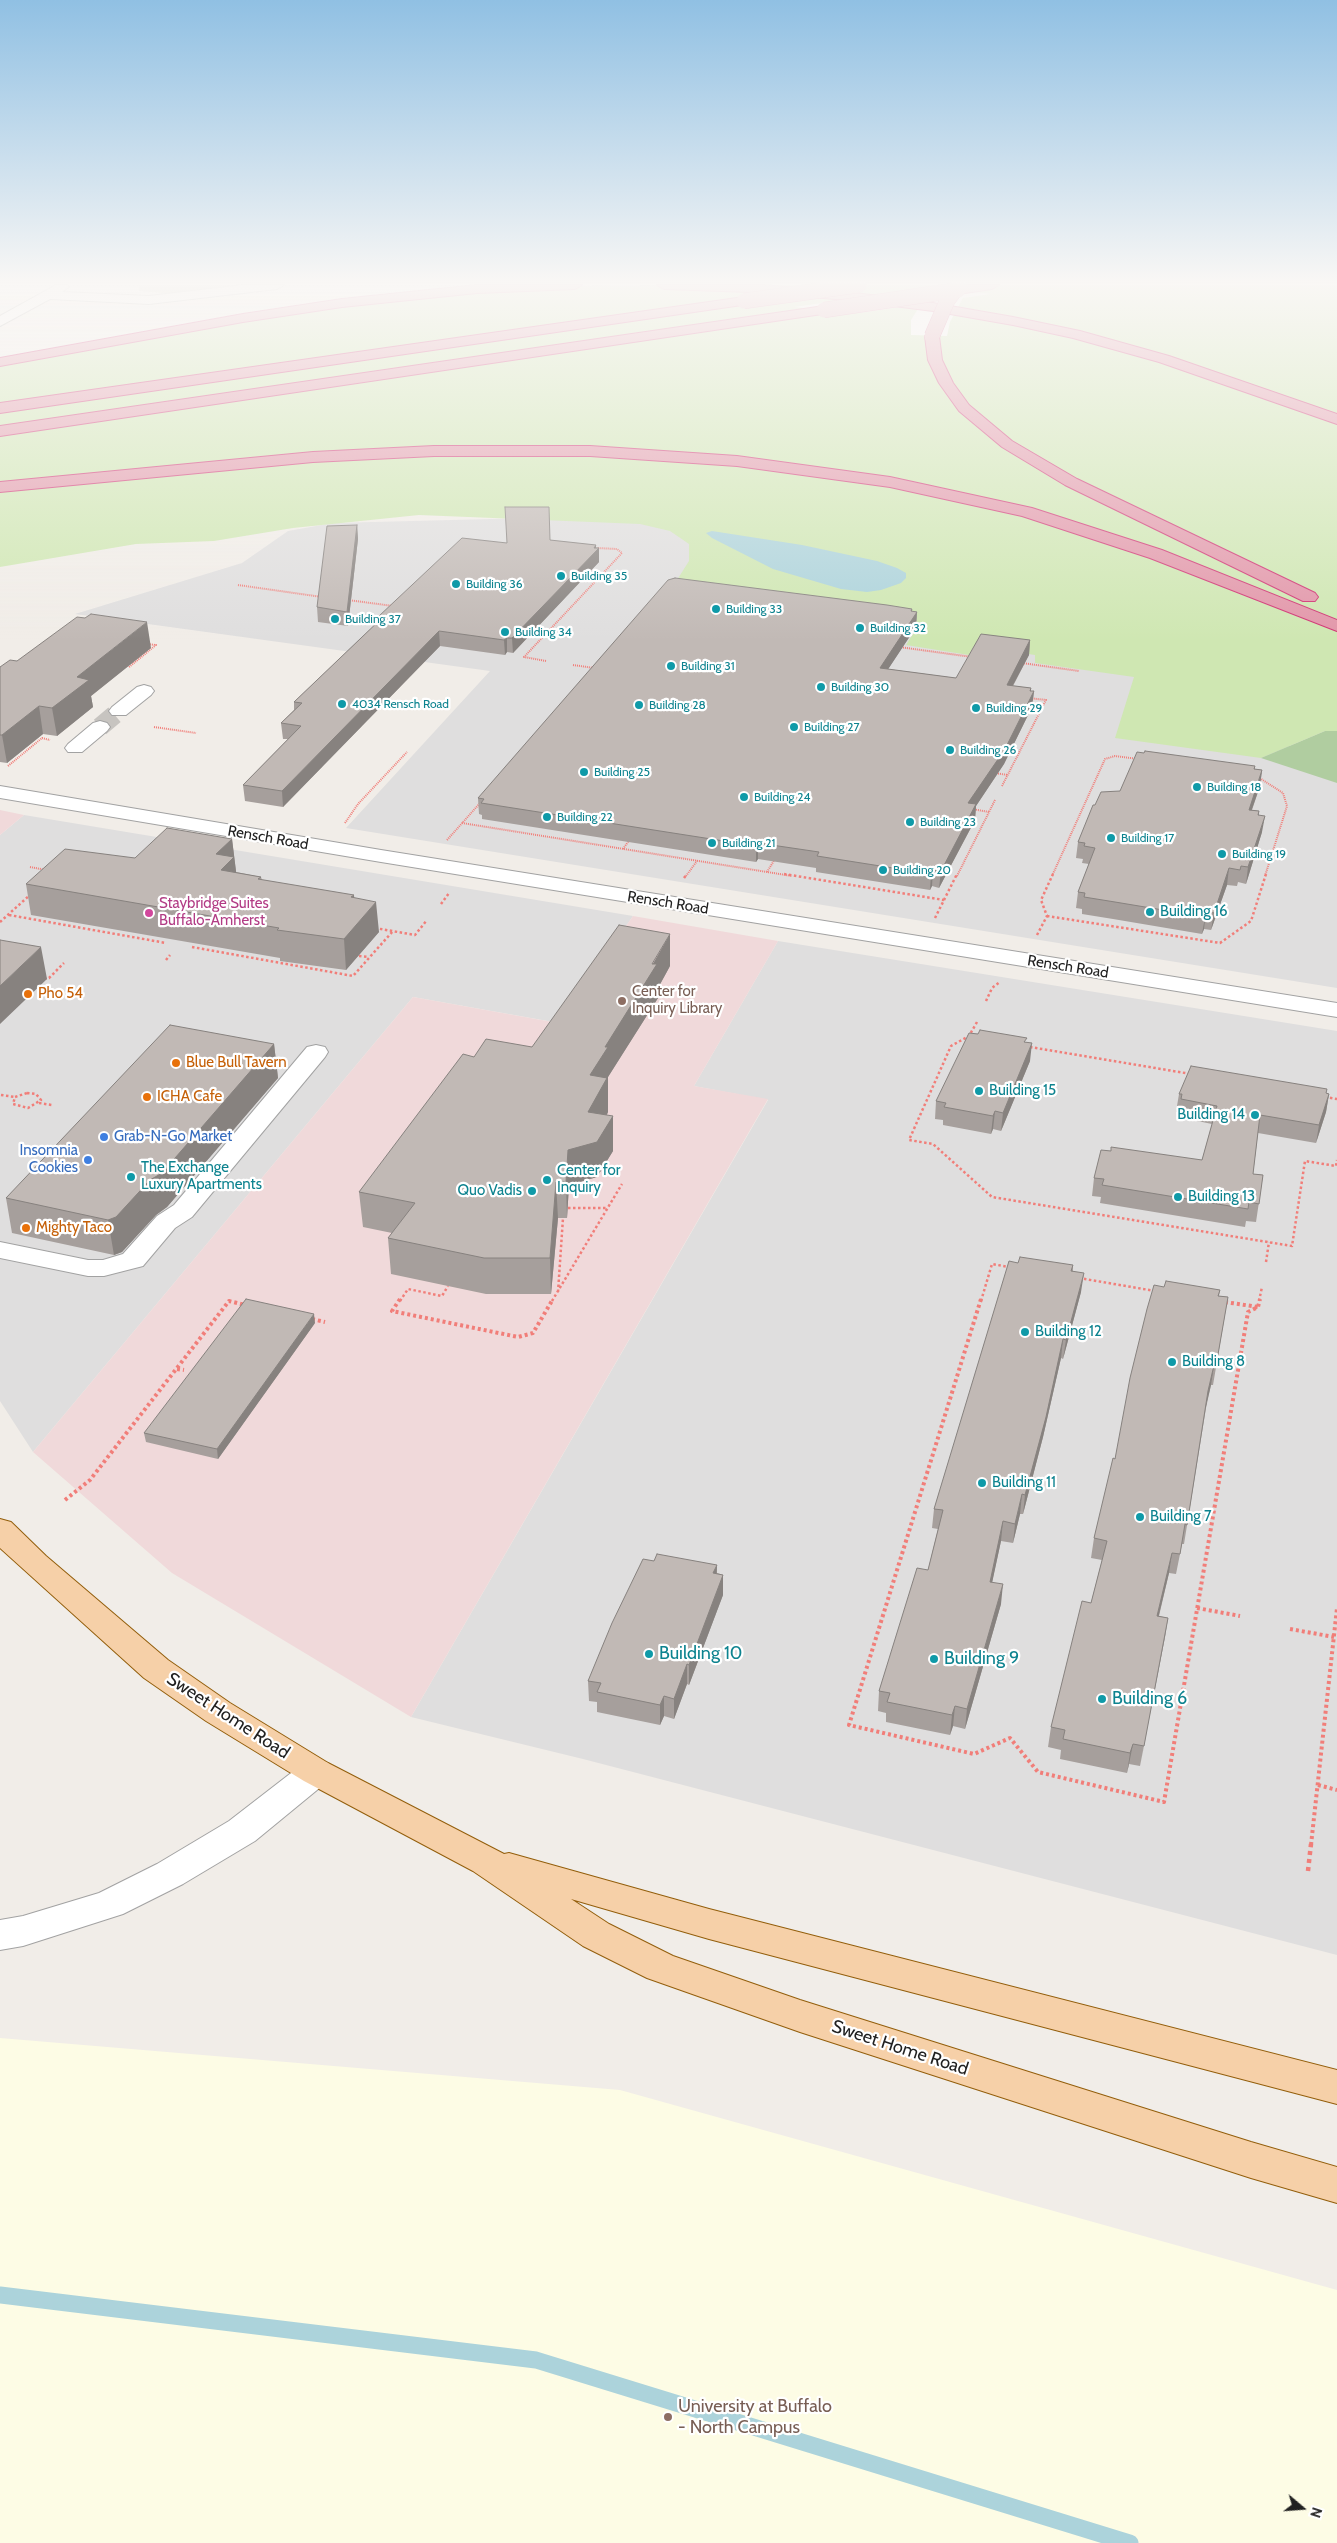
<!DOCTYPE html>
<style>
body{margin:0}
#map{position:relative;width:1337px;height:2543px;overflow:hidden;background:#f1ede8;font-family:Cabin,sans-serif}
canvas{display:block}
.north{position:absolute;left:1277px;top:2483px;width:50px;height:50px;-webkit-text-stroke:4px #fff;paint-order:stroke;rotate:108deg;font-size:14px;font-weight:700;line-height:20px;text-align:center;color:#212121}
.north::after{content:'';display:block;margin:auto;width:18px;height:22px;background:#212121;clip-path:polygon(50% 0,100% 100%,50% 72%,0 100%)}
</style>
<div id="map">
<canvas width="1337" height="2543"></canvas>
<div class="north">N</div>
</div>
<script>
const ctx = document.querySelector('canvas').getContext('2d');
ctx.lineJoin = 'round';
function paint(path, color) {
  ctx.fillStyle = color;
  ctx.fill(path, 'evenodd');
}
function shape(rows) {
  const path = new Path2D();
  for (const r of rows) {
    path.moveTo(r[0], r[1]);
    for (let i = 2; i < r.length; i += 2) path.lineTo(r[i], r[i + 1]);
  }
  return path;
}
function stroke(path, color, width, dash) {
  ctx.strokeStyle = color;
  ctx.lineWidth = width;
  ctx.lineCap = dash ? 'butt' : 'round';
  ctx.setLineDash(dash || []);
  ctx.stroke(path);
}
function write(font, color, halo, rows, align = 'center') {
  ctx.font = font + ' Cabin,sans-serif';
  ctx.lineWidth = 4.5;
  ctx.setLineDash([]);
  ctx.textBaseline = 'middle';
  ctx.strokeStyle = halo;
  ctx.fillStyle = color;
  for (const [text, x, y, turn = 0] of rows) {
    ctx.save();
    ctx.translate(x, y);
    ctx.rotate((+turn || 0) * Math.PI / 180);
    ctx.textAlign = isNaN(turn) ? turn : align;
    if (halo) ctx.strokeText(text, 0, 0);
    ctx.fillText(text, 0, 0);
    ctx.restore();
  }
}
paint(shape([
 [569,517,648,519,920,566,1266,737,1337,764,1337,988,346,828,490,671,75,614,242,563,288,531,333,523],
 [24,815,633,916,559,1023,413,997,33,1452,0,1401,0,835],
 [778,941,1337,1031,1337,1955,583,1759,411,1717,768,1100,694,1086]
]), '#dfdede');
paint(shape([
 [0,810,24,815,0,835],
 [633,916,778,941,694,1086,768,1099,411,1717,172,1573,33,1452,413,997,558,1023]
]), '#f0d9da');
paint(shape([
 [0,2038,620,2090,1337,2290,1337,2543,0,2543]
]), '#fdfce5');
paint(shape([
 [139,285,268,285,184,295,139,291]
]), '#c5c4b4');
paint(shape([
 [664,285,1337,285,1337,731,1325,731,1261,758,1115,738,1134,677,1035,663,1035,655,974,646,969,655,906,645,919,624,670,591,689,561,689,544,670,531,640,524,419,515,293,528,214,541,136,544,0,567,0,362,276,312,546,286]
]), '#cfe7b2');
paint(shape([
 [1325,731,1337,731,1337,783,1261,758]
]), '#b0cda0');
paint(shape([
 [712,531,802,545,877,561,897,568,906,573,906,578,901,583,881,590,867,592,841,589,773,569,712,538,706,533]
]), '#acd3db');
paint(shape([
 [936,285,972,285,968,291,991,294,963,298,950,322,947,336,911,335,911,320,921,304,859,313,794,307,933,287]
]), '#fff');
stroke(shape([
 [0,2295,536,2360,1130,2543]
]), '#acd3db', 17);
stroke(shape([
 [100,727,119,711]
]), '#c7c4c0', 19, [19, 9]);
const minor = shape([
 [56,285,67,285,69,287,62,292,149,296,244,285,284,285,277,289,149,304,50,299,0,326,0,316,56,285],
 [144,685,151,687,154,691,151,695,126,715,112,715,109,711,112,707,137,687,144,685],
 [100,721,107,723,110,727,107,731,82,752,68,752,65,748,68,744,93,723,100,721],
 [0,786,381,850,1337,1003,1337,1017,381,862,0,798,0,786],
 [316,1045,325,1047,328,1052,325,1057,192,1217,175,1228,143,1266,104,1276,88,1276,0,1258,0,1242,88,1260,103,1260,123,1254,157,1216,174,1205,307,1047,316,1045],
 [316,1759,328,1763,333,1772,328,1781,255,1841,183,1884,123,1914,23,1946,0,1950,0,1920,23,1916,99,1893,157,1864,229,1821,304,1763,316,1759]
]);
const major = shape([
 [0,1519,11,1522,46,1556,168,1660,230,1703,328,1763,504,1854,509,1853,709,1909,1337,2070,1337,2104,709,1939,571,1899,609,1924,673,1956,800,2000,1251,2142,1337,2167,1337,2203,1251,2178,800,2032,647,1978,583,1946,473,1871,304,1781,206,1721,144,1678,0,1548,0,1519]
]);
const highway = shape([
 [477,285,582,285,575,289,477,293,342,307,243,322,0,366,0,358,243,314,342,299,477,285],
 [657,285,761,285,847,292,933,303,1013,317,1080,331,1169,356,1337,414,1337,424,1159,362,1073,338,1013,325,933,311,847,300,751,292,664,289,657,285],
 [966,285,999,285,992,289,958,294,951,290,953,287,966,285],
 [744,297,749,298,751,301,749,304,0,413,0,403,744,297],
 [824,306,831,310,829,313,0,436,0,426,824,306],
 [932,332,939,336,942,360,953,383,969,405,1012,441,1077,479,1315,593,1318,597,1315,601,1303,601,1065,485,1002,447,959,411,939,383,928,360,925,336,932,332],
 [434,446,590,446,737,456,890,477,1032,508,1162,550,1337,620,1337,631,1150,558,1022,516,890,487,737,466,590,456,434,456,313,462,0,492,0,482,313,452,434,446]
]);
stroke(minor, '#a2a2a2', 2);
stroke(major, '#935e0b', 2);
stroke(highway, '#d03473', 2);
stroke(shape([
 [238,585,322,597],
 [348,600,393,606],
 [899,647,972,657],
 [546,661,524,657,622,553,617,549,597,548],
 [1022,663,1079,671],
 [573,665,594,668],
 [129,667,156,645,147,644],
 [154,727,196,733],
 [8,766,42,738,50,740],
 [994,773,1008,775],
 [1258,777,1283,793,1287,806,1265,876],
 [1002,786,1046,700,1029,698],
 [972,809,989,812],
 [345,823,358,804,407,752],
 [462,823,792,876],
 [447,840,481,802],
 [623,849,630,839],
 [30,867,46,870],
 [767,872,775,859],
 [686,876,697,861],
 [957,876,995,800],
 [1052,876,1105,759,1115,756,1138,759]
]), '#f17e79', 2, [1, 1]);
stroke(shape([
 [784,874,944,900],
 [684,878,687,874],
 [441,904,449,893],
 [9,915,166,943],
 [1047,916,1220,943,1251,921,1266,874],
 [935,918,957,874],
 [0,922,31,894],
 [375,928,415,935,427,920],
 [1037,935,1047,916,1041,900,1053,874],
 [192,947,353,976,393,931],
 [359,956,369,957],
 [166,960,170,955],
 [44,979,49,978,64,963],
 [986,1001,992,988,1000,982],
 [653,1005,672,1008],
 [977,1022,969,1036,951,1046,909,1140,933,1144,992,1197,1292,1246,1305,1161,1336,1166,1337,1160],
 [1030,1047,1191,1074],
 [27,1093,36,1094,41,1100,28,1108,13,1104,15,1097,27,1093],
 [1,1095,15,1097],
 [1325,1097,1337,1099],
 [39,1103,52,1105],
 [568,1208,608,1208],
 [1266,1262,1269,1242],
 [1079,1278,1155,1291],
 [558,1292,563,1218],
 [400,1301,408,1289,442,1296,448,1286],
 [552,1301,622,1184],
 [981,1301,992,1264,1009,1267],
 [1259,1301,1262,1287]
]), '#f17e79', 2.5, [2.5, 2.5]);
stroke(shape([
 [400,1299,392,1311,518,1337,533,1333,553,1299],
 [981,1299,849,1725,974,1754,1010,1738,1038,1772,1164,1802,1248,1312,1258,1307,1260,1299],
 [1225,1302,1258,1307],
 [312,1319,325,1322],
 [177,1369,184,1370],
 [65,1500,90,1480,229,1301,245,1305],
 [1197,1608,1240,1616],
 [1290,1629,1334,1637],
 [1318,1785,1337,1790],
 [1311,1845,1337,1608]
]), '#f17e79', 4, [3, 3]);
stroke(shape([
 [1308,1871,1311,1844]
]), '#f17e79', 4.5, [4, 4]);
paint(minor, '#fff');
paint(major, '#f6d0a8');
paint(highway, '#e296a9');
const highwayBridge = shape([
 [744,301,859,285],
 [824,310,958,290],
 [932,336,947,301,959,285]
]);
stroke(highwayBridge, '#d03473', 16, []);
stroke(highwayBridge, '#e296a9', 15);
paint(shape([
 [357,525,358,539,348,626,318,622,317,607],
 [550,540,599,548,599,562,513,653,507,652,505,655,440,646,283,807,245,801,243,785,288,739,283,739,281,723,294,710,294,702,379,621,379,616,507,543],
 [912,609,912,611,917,612,916,627,888,669,956,678,1030,640,1029,655,1013,686,1031,688,1031,691,1034,691,1032,707,1004,764,976,806,975,820,939,888,932,886,930,890,816,872,816,868,758,859,756,862,482,819,482,815,479,814,478,798],
 [151,648,91,696,93,707,57,736,43,734,7,763,0,762,0,667,17,661],
 [1255,766,1255,769,1262,770,1260,786,1252,810,1259,811,1259,815,1262,832,1246,884,1238,882,1237,886,1227,885,1211,930,1204,929,1202,934,1113,919,1082,914,1082,909,1076,908,1078,892,1089,864,1082,863,1083,859,1076,858,1078,842,1095,805,1120,791],
 [232,839,236,872,261,877,262,880,354,898,379,932,346,970,280,961,280,958,31,915,26,884],
 [670,966,658,988,658,998,608,1077,608,1112,607,1115,613,1151,597,1177,569,1185,567,1218,558,1218,551,1294,486,1294,391,1274,388,1238,392,1233,363,1227,359,1192,474,1057,532,1047],
 [1026,1042,1030,1061,1001,1131,993,1129,991,1134,943,1125,943,1120,935,1119,936,1101],
 [274,1044,278,1078,167,1207,156,1215,122,1252,114,1255,12,1233,6,1198],
 [1327,1093,1329,1094,1326,1112,1316,1143,1258,1133,1253,1174,1263,1175,1256,1222,1246,1221,1245,1227,1100,1203,1101,1197,1092,1196,1094,1178,1111,1151,1202,1160,1212,1124,1178,1117,1179,1112,1176,1112,1179,1094],
 [1018,1263,1073,1265,1073,1271,1081,1292,1063,1359,1061,1358,1043,1437,1023,1514,1020,1514,1013,1543,1001,1541,992,1582,1001,1604,965,1729,953,1726,950,1735,886,1722,886,1713,878,1711,879,1691,928,1570,938,1529,932,1528,934,1509],
 [1164,1287,1220,1290,1219,1296,1228,1297,1213,1385,1211,1385,1206,1408,1184,1544,1182,1544,1176,1574,1169,1573,1159,1616,1168,1618,1140,1766,1129,1764,1127,1773,1060,1759,1061,1750,1048,1747,1051,1727,1091,1603,1102,1560,1091,1558,1094,1538,1115,1459],
 [315,1323,218,1459,146,1442,144,1433],
 [654,1561,717,1565,717,1573,723,1575,723,1595,689,1685,687,1684,674,1719,664,1716,660,1725,597,1712,597,1702,589,1701,588,1681]
]), '#a69f9c');
paint(shape([
 [357,525,358,539,348,626,347,612],
 [596,545,596,551,599,548,599,562,513,653,512,638],
 [912,609,911,621,917,612,916,627,879,683,880,668],
 [147,622,151,648,91,696,93,707,57,736,52,708,77,677],
 [439,631,440,646,283,807,282,791],
 [507,638,507,652,505,655,504,640],
 [1030,640,1029,655,1005,700,1007,685],
 [1031,688,1030,699,1034,691,1032,707,1004,764,976,806,975,820,939,888,941,871,968,803],
 [39,706,43,734,7,763,2,735],
 [1262,770,1260,786,1246,826,1249,810],
 [1265,816,1262,832,1246,884,1248,867],
 [232,839,238,887,225,900,216,854],
 [758,843,758,859,756,862,756,846],
 [1229,868,1227,885,1211,930,1214,913],
 [933,870,932,886,930,890,931,874],
 [354,895,356,925,376,902,379,932,346,970,344,939,351,897],
 [1206,912,1204,929,1202,934,1205,917],
 [670,934,670,966,658,988,658,998,608,1077,608,1112,590,1144,613,1116,613,1151,597,1177,569,1185,567,1218,566,1182,568,1150,588,1112,590,1075,605,1047],
 [41,947,47,979,0,1024,0,986],
 [1032,1043,1030,1061,1001,1131,1003,1113],
 [274,1044,278,1078,167,1207,156,1215,122,1252,114,1255,108,1220],
 [1329,1094,1326,1112,1316,1143,1319,1125],
 [995,1111,993,1129,991,1134,993,1116],
 [556,1182,558,1218,551,1294,550,1258],
 [1084,1273,1081,1292,1063,1359,1066,1340],
 [314,1314,315,1323,218,1459,217,1449],
 [1063,1339,1061,1358,1043,1437,1023,1514,1025,1495],
 [1214,1365,1211,1385,1205,1410,1208,1391],
 [1022,1494,1020,1514,1013,1543,1015,1524],
 [1003,1521,1001,1541,988,1602,990,1582],
 [1172,1553,1169,1573,1154,1635,1157,1616],
 [717,1565,716,1585,713,1573],
 [723,1575,723,1595,689,1685,689,1665],
 [1003,1584,1001,1604,965,1729,967,1709],
 [1168,1618,1165,1637,1140,1766,1144,1746],
 [687,1664,687,1684,674,1719,674,1699],
 [664,1696,664,1716,660,1725,660,1705],
 [955,1706,953,1726,950,1735,952,1715],
 [1133,1744,1129,1764,1127,1773,1130,1753]
]), '#87827f');
const building = shape([
 [505,507,549,507,550,540,596,545,594,548,599,548,512,638,507,638,504,640,439,631,282,791,243,785,301,726,281,723,302,703,294,702,383,617,379,616,462,538,507,543,505,507],
 [357,525,347,612,317,607,327,526,357,525],
 [675,578,887,605,912,609,911,611,917,612,880,668,956,678,981,634,1030,640,1007,685,1031,688,1030,691,1034,691,1005,749,968,803,976,804,941,871,933,870,931,874,817,856,819,852,758,843,756,846,481,803,484,799,478,798,668,580,675,578],
 [91,614,147,622,77,677,89,680,52,708,39,706,2,735,0,735,0,667,10,660,17,661,77,617,85,618,91,614],
 [1145,751,1255,766,1254,769,1262,770,1249,810,1259,811,1258,815,1265,816,1248,867,1241,866,1240,870,1229,868,1214,913,1206,912,1205,917,1115,902,1084,897,1085,893,1078,892,1095,848,1084,846,1085,843,1078,842,1093,805,1095,805,1101,792,1120,791,1137,752,1144,753,1145,751],
 [167,828,232,839,216,854,234,857,221,870,261,877,258,879,354,895,351,897,376,902,344,939,277,930,279,928,26,884,65,849,135,858,167,828],
 [619,925,670,934,652,964,657,964,605,1047,608,1047,590,1075,607,1078,588,1112,613,1116,597,1142,568,1150,566,1182,556,1182,550,1258,484,1258,388,1238,415,1203,359,1192,463,1054,474,1057,486,1039,532,1047,619,925],
 [0,940,41,947,0,986,0,940],
 [170,1025,274,1044,162,1173,150,1180,116,1217,108,1220,6,1198,170,1025],
 [980,1030,1027,1038,1024,1042,1032,1043,1003,1113,995,1111,993,1116,944,1107,946,1103,936,1101,969,1033,978,1034,980,1030],
 [1191,1066,1327,1089,1326,1093,1329,1094,1319,1125,1260,1115,1253,1174,1263,1175,1259,1204,1249,1202,1248,1209,1102,1185,1104,1179,1094,1178,1101,1150,1111,1151,1111,1147,1202,1160,1217,1106,1181,1099,1182,1094,1179,1094,1191,1066],
 [1020,1257,1073,1265,1071,1271,1084,1273,1066,1340,1063,1339,1046,1417,1025,1495,1022,1494,1015,1524,1003,1521,990,1582,1003,1584,967,1709,955,1706,952,1715,887,1702,890,1693,879,1691,917,1568,928,1570,943,1510,934,1509,1009,1261,1018,1263,1020,1257],
 [1166,1281,1220,1290,1218,1296,1228,1297,1216,1366,1214,1365,1208,1391,1187,1525,1185,1524,1180,1554,1172,1553,1157,1616,1168,1618,1144,1746,1133,1744,1130,1753,1063,1739,1065,1730,1051,1727,1082,1601,1091,1603,1107,1541,1094,1538,1113,1458,1115,1459,1130,1378,1147,1309,1154,1285,1164,1287,1166,1281],
 [246,1299,314,1314,217,1449,144,1433,246,1299],
 [657,1554,717,1565,713,1573,723,1575,689,1665,687,1664,674,1699,664,1696,660,1705,597,1692,601,1683,588,1681,612,1623,643,1559,654,1561,657,1554]
]);
paint(building, '#c1b9b5');
stroke(building, '#87827f', 1);
const sky = ctx.createLinearGradient(0, 0, 0, 641);
sky.addColorStop(0, '#90c0e3');
sky.addColorStop(0.44, '#f9f7f5');
sky.addColorStop(1, '#f9f7f500');
ctx.fillStyle = sky;
ctx.fillRect(0, 0, 1337, 641);
for (const [x, y, r, color] of [
 [561,576,5,"#0f9aa8"],
 [456,584,5,"#0f9aa8"],
 [716,609,5,"#0f9aa8"],
 [335,619,5,"#0f9aa8"],
 [860,628,5,"#0f9aa8"],
 [505,632,5,"#0f9aa8"],
 [671,666,5,"#0f9aa8"],
 [821,687,5,"#0f9aa8"],
 [342,704,5,"#0f9aa8"],
 [639,705,5,"#0f9aa8"],
 [976,708,5,"#0f9aa8"],
 [794,727,5,"#0f9aa8"],
 [950,750,5,"#0f9aa8"],
 [584,772,5,"#0f9aa8"],
 [1197,787,5,"#0f9aa8"],
 [744,797,5,"#0f9aa8"],
 [547,817,5,"#0f9aa8"],
 [910,822,5,"#0f9aa8"],
 [1111,838,5,"#0f9aa8"],
 [712,843,5,"#0f9aa8"],
 [1222,854,5,"#0f9aa8"],
 [883,870,5,"#0f9aa8"],
 [1150,912,5,"#0f9aa8"],
 [149,913,5,"#d1479c"],
 [28,994,5,"#e8710a"],
 [622,1001,5,"#8d6e63"],
 [176,1063,5,"#e8710a"],
 [979,1091,5,"#0f9aa8"],
 [147,1097,5,"#e8710a"],
 [1255,1115,5,"#0f9aa8"],
 [104,1137,5,"#3f7fe0"],
 [88,1160,5,"#3f7fe0"],
 [131,1177,5,"#0f9aa8"],
 [547,1180,5,"#0f9aa8"],
 [532,1191,5,"#0f9aa8"],
 [1178,1197,5,"#0f9aa8"],
 [26,1228,5,"#e8710a"],
 [1025,1332,5,"#0f9aa8"],
 [1172,1362,5,"#0f9aa8"],
 [982,1483,5,"#0f9aa8"],
 [1140,1517,5,"#0f9aa8"],
 [649,1654,5,"#0f9aa8"],
 [934,1659,5,"#0f9aa8"],
 [1102,1699,5,"#0f9aa8"],
 [668,2417,5,"#8d6e63"]
]) {
  const dot = new Path2D();
  dot.arc(x, y, r, 0, 2 * Math.PI);
  ctx.fillStyle = color;
  ctx.fill(dot);
  stroke(dot, '#fff', 2);
}
write('12px', '#0d838f', '#fff', [
 ["Building 35",571,576],
 ["Building 36",466,584],
 ["Building 33",726,609],
 ["Building 37",345,619],
 ["Building 32",870,628],
 ["Building 34",515,632],
 ["Building 31",681,666],
 ["Building 30",831,687],
 ["4034 Rensch Road",352,704],
 ["Building 28",649,705],
 ["Building 29",986,708],
 ["Building 27",804,727],
 ["Building 26",960,750],
 ["Building 25",594,772],
 ["Building 18",1207,787],
 ["Building 24",754,797],
 ["Building 22",557,817],
 ["Building 23",920,822],
 ["Building 17",1121,838],
 ["Building 21",722,843],
 ["Building 19",1232,854],
 ["Building 20",893,870]
], 'left');
write('15px', '#212121', '#fff', [
 ["Rensch Road",268,838,10],
 ["Rensch Road",668,903,9],
 ["Rensch Road",1068,967,9]
]);
write('15px', '#b23c85', '#fff', [
 ["Staybridge Suites",159,904],
 ["Buffalo-Amherst",159,921]
], 'left');
write('15px', '#0d838f', '#fff', [
 ["Building 16",1160,912],
 ["Building 15",989,1091],
 ["Building 14",1245,1115,"right"],
 ["The Exchange",141,1168],
 ["Luxury Apartments",141,1185],
 ["Center for",557,1171],
 ["Inquiry",557,1188],
 ["Quo Vadis",522,1191,"right"],
 ["Building 13",1188,1197],
 ["Building 12",1035,1332],
 ["Building 8",1182,1362],
 ["Building 11",992,1483],
 ["Building 7",1150,1517]
], 'left');
write('15px', '#785e54', '#fff', [
 ["Center for",632,992],
 ["Inquiry Library",632,1009]
], 'left');
write('15px', '#c56008', '#fff', [
 ["Pho 54",38,994],
 ["Blue Bull Tavern",186,1063],
 ["ICHA Cafe",157,1097],
 ["Mighty Taco",36,1228]
], 'left');
write('15px', '#366cbe', '#fff', [
 ["Grab-N-Go Market",114,1137],
 ["Insomnia",78,1151,"right"],
 ["Cookies",78,1168,"right"]
], 'left');
write('18px', '#0d838f', '#fff', [
 ["Building 10",659,1654],
 ["Building 9",944,1659],
 ["Building 6",1112,1699]
], 'left');
write('18px', '#212121', '#fff', [
 ["Sweet Home Road",228,1716,33],
 ["Sweet Home Road",900,2048,18]
]);
write('18px', '#785e54', '#fff', [
 ["University at Buffalo",678,2407],
 ["- North Campus",678,2428]
], 'left');
</script>
